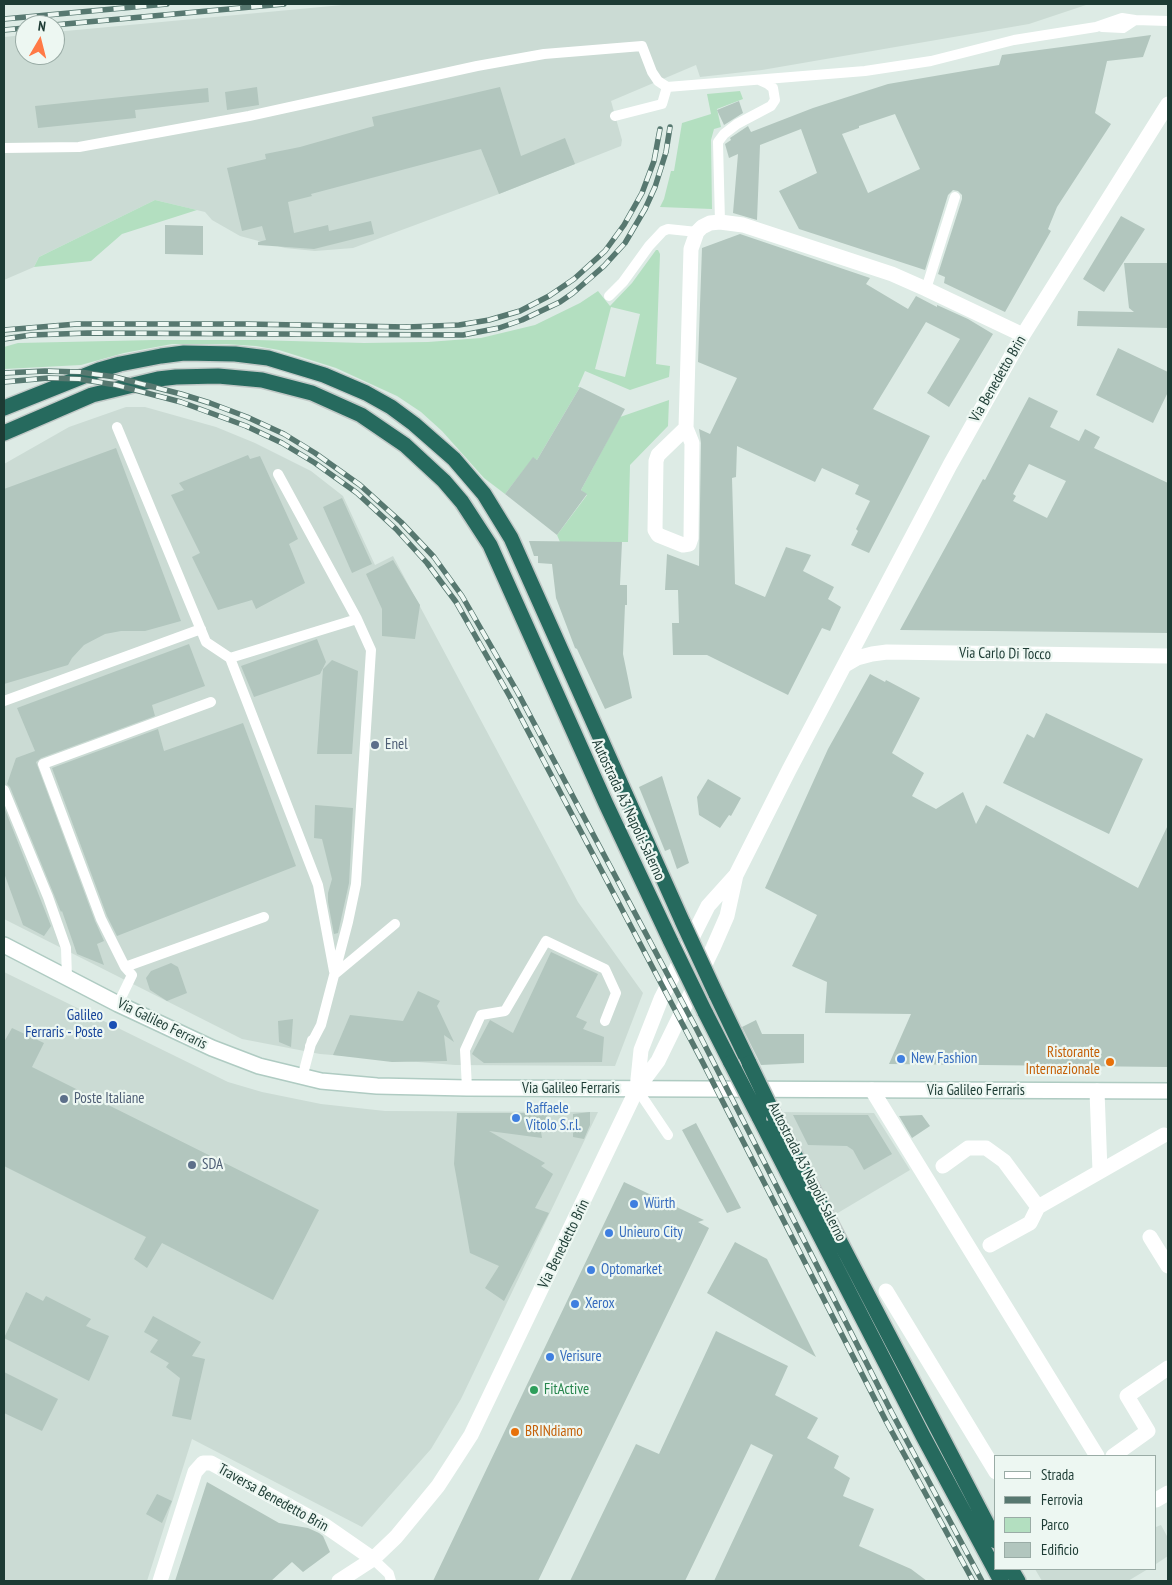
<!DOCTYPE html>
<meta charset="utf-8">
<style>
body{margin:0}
#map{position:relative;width:1172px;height:1585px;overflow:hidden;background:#ddebe5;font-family:"PT Sans Narrow",sans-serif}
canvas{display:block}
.frame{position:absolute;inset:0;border:5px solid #1d3b34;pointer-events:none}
.legend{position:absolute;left:994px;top:1455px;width:162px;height:115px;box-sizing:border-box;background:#edf7f2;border:1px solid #9aaca6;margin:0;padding:6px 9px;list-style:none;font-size:15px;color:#1d3b34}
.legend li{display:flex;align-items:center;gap:10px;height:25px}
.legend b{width:25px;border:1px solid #9aaca6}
.north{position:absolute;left:15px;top:15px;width:50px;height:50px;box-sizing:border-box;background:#edf7f2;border:1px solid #9aaca6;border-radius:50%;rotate:8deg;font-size:14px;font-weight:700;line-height:20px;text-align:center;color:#1d3b34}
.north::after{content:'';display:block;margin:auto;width:18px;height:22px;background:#ff7946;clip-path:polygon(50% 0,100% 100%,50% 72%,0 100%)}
</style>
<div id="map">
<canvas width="1172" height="1585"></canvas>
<div class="frame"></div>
<ul class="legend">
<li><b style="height:6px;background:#fff"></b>Strada</li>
<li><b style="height:6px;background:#577870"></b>Ferrovia</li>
<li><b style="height:14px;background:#b3dfc0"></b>Parco</li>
<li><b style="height:14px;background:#b2c6be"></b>Edificio</li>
</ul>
<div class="north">N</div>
</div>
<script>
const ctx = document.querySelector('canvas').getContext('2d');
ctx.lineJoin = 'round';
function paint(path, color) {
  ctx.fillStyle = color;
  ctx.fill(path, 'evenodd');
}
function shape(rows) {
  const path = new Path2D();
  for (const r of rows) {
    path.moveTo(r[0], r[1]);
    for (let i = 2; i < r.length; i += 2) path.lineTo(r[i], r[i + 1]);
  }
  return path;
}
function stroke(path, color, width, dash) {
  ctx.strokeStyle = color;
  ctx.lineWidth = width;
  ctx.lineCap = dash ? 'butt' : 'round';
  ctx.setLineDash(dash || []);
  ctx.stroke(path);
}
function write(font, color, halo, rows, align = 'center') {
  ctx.font = font + ' "PT Sans Narrow",sans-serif';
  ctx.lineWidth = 4.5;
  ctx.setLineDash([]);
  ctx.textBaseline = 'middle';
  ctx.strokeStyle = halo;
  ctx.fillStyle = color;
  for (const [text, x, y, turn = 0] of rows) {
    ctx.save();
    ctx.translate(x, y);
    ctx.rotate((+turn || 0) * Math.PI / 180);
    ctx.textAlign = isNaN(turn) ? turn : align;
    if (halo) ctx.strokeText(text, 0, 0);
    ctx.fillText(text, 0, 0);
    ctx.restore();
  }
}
paint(shape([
 [353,4,1089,4,1029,24,762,70,700,77,696,65,611,101,622,140,621,146,499,194,353,248,315,251,285,248,240,236,212,220,205,212,155,200,39,257,34,267,4,280,4,37,25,35,25,55,55,55,55,32],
 [126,407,145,407,216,427,255,443,311,471,343,496,375,565,393,556,578,902,643,993,615,1066,455,1065,320,1054,242,1039,4,919,4,464,69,427],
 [4,972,228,1082,262,1092,321,1104,385,1111,598,1112,461,1399,431,1449,362,1527,192,1439,147,1581,4,1581],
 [778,1112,874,1113,910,1170,836,1214],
 [1161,1525,1168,1538,1168,1556,1156,1564,1156,1527],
 [1035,1569,1148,1569,1128,1581,1042,1581]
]), '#cbdbd4');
paint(shape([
 [740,91,743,99,717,109,721,127,714,129,711,140,712,209,660,207,664,199,671,171,674,171,682,123,711,114,707,94],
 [155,200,197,210,122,234,91,261,34,267,39,257],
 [656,250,658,250,660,254,656,364,670,366,669,377,630,390,585,371,578,387,580,387,537,460,533,458,505,494,484,478,442,431,421,412,397,396,336,368,279,350,256,346,226,344,172,344,124,353,81,365,4,369,4,347,18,343,155,340,255,340,364,343,428,342,481,338,535,325,580,303,598,291,610,306,632,283],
 [611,307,640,314,625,377,595,369],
 [669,400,668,426,630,465,628,542,560,542,557,535,587,495,581,490,620,417]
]), '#b3dfc0');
paint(shape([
 [1151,35,1143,57,1107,61,1095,113,1111,124,1057,207,1048,229,1051,231,1005,312,944,283,945,277,938,274,962,199,962,195,958,191,953,190,948,195,925,270,799,229,779,191,817,173,801,129,760,145,757,220,733,213,738,154,729,158,725,144,731,140,730,138,748,126,751,132,813,108,888,84,999,65,1002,55],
 [895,114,920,169,868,193,842,134,859,128,859,126],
 [257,87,259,105,227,110,225,92],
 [500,87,521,156,565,138,575,164,499,194,481,149,311,194,312,196,288,202,294,233,328,225,329,231,371,221,374,234,314,249,258,245,258,242,266,240,262,226,242,231,227,168,266,159,265,154,300,147,374,126,372,117],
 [208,88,209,102,135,110,136,118,38,128,35,106],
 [739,101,743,113,724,125,717,110],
 [1121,216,1145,229,1104,292,1083,279],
 [165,225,203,226,203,255,165,254],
 [740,234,870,278,866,284,908,309,916,296,937,307,937,305,968,319,993,334,949,407,927,393,960,339,926,322,873,409,930,436,869,553,851,545,858,531,856,529,870,501,855,494,859,485,822,468,815,482,737,446,736,477,732,478,735,584,765,597,786,547,811,555,803,571,834,587,828,599,841,607,830,631,822,628,788,695,707,655,673,655,672,623,679,623,678,590,665,590,667,554,699,566,701,443,699,429,710,434,737,378,698,362,702,248],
 [1124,263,1168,263,1168,328,1077,326,1078,311,1134,312,1129,308],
 [1118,348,1168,372,1168,392,1153,423,1096,395],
 [580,387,625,409,581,490,587,494,557,535,505,494,533,457,537,460],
 [1029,397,1058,411,1050,427,1079,441,1085,429,1100,437,1094,448,1168,483,1168,633,900,630,983,479,985,480],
 [1029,464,1066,481,1047,518,1013,501,1016,496,1013,494],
 [116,448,181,621,145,631,121,631,105,634,84,645,72,658,68,665,4,684,4,489],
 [248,455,250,459,260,456,298,539,289,544,305,583,256,609,252,600,218,610,192,557,200,553,171,495,184,490,179,483],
 [342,498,372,564,352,573,323,507],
 [529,541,622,542,620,585,627,585,627,605,625,605,623,654,632,698,605,709,577,649,575,648,556,598,552,564,538,563,538,556,534,556],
 [393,560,420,605,415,639,382,636,382,609,366,574],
 [317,639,326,662,320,674,254,697,241,666],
 [189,644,205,686,152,705,155,716,41,758,36,762,95,921,104,941,97,944,104,965,77,954,62,911,61,912,10,787,7,784,16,758,35,751,17,708],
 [332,660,358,671,352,754,317,754,323,669],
 [870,674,885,682,886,680,920,698,892,753,924,773,912,796,936,809,963,792,976,824,986,805,1138,888,1168,825,1168,1067,889,1064,911,1014,825,1013,827,982,792,966,817,915,765,888,828,749],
 [1046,713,1143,759,1109,834,1003,783,1027,734,1034,738],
 [243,723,296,866,117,936,107,916,52,768,158,729,164,751],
 [662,776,689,863,677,869,670,849,665,851,639,787],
 [708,779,741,798,731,816,729,815,720,828,699,815,697,797],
 [315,805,353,808,349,883,338,933,334,934,328,902,328,893,332,879,322,839,314,838],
 [4,807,51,926,44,936,23,925,4,873],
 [551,952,598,974,576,1017,587,1022,583,1029,604,1037,602,1062,484,1063,472,1054,490,1020,513,1033],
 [171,963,178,967,187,993,167,1001,150,990,146,978,151,971],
 [418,991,440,1001,437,1006,454,1042,444,1035,447,1061,392,1062,333,1055,350,1015,403,1021],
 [293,1019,291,1047,279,1042,278,1021],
 [756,1020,762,1034,804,1034,804,1063,761,1065,742,1027],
 [12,1028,44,1043,32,1067,319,1210,273,1300,162,1243,147,1268,134,1259,146,1237,4,1166,4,1042],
 [590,1112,590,1125,584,1139,573,1137,573,1114],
 [457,1113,546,1113,549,1131,541,1132,542,1138,489,1131,545,1163,541,1166,553,1174,535,1208,549,1213,504,1301,485,1288,499,1266,470,1253,454,1164],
 [793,1115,868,1115,892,1154,864,1170,853,1150,847,1146,808,1145],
 [922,1115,930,1126,912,1138,899,1116],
 [696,1123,741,1208,727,1213,682,1130],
 [624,1182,704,1220,698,1222,709,1228,538,1581,433,1581],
 [735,1242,767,1259,816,1357,707,1293],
 [26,1292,43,1301,46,1296,91,1319,86,1326,109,1336,89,1381,4,1338],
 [153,1316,201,1342,192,1356,205,1359,191,1420,172,1416,180,1378,166,1367,169,1363,150,1352,158,1340,144,1332],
 [716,1331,788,1366,775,1395,818,1418,807,1438,839,1456,834,1468,850,1478,843,1496,874,1509,859,1546,911,1569,927,1581,714,1581,773,1455,751,1444,685,1581,570,1581,636,1444,659,1454],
 [4,1372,58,1399,42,1431,4,1413],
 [207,1482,279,1523,308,1528,319,1533,323,1536,330,1552,303,1572,292,1562,271,1581,175,1581],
 [157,1494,172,1501,162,1523,146,1514]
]), '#b2c6be');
const secondary = shape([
 [4,945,118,1004,212,1048,259,1066,321,1081,377,1086,467,1088,1168,1091]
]);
const motorway = shape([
 [4,408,99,370,120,364,161,356,184,353,235,354,268,358,324,375,366,393,391,407,414,424,454,459,484,494,511,538,683,923],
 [4,433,92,395,158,379,176,377,218,376,262,380,312,393,361,415,405,445,444,481,462,502,490,545,606,804,671,942],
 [716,994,749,1063],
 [705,1012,731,1063],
 [759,1117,923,1436,1001,1581],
 [775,1117,996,1541],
 [1011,1569,1018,1581]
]);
stroke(secondary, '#afcbc2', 18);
stroke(motorway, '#c0c8c6', 18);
stroke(shape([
 [1102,27,1123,28,1135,20],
 [615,116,662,104,667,87],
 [4,148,79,147,249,116,477,66,544,54,642,46,652,72,658,81,667,87,865,71,931,61,1014,40,1096,27,1122,18,1135,20,1168,21],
 [720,222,718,142,724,134,737,124,771,106,775,100,773,88,768,84,759,80],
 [926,289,955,197],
 [609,296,623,282,649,246,663,231,668,229,697,232],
 [117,427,206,642,230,658,318,885,334,971],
 [278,474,357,619,371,650,356,884,348,922,321,1025,310,1046],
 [230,658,357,619],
 [4,701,201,629],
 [4,790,48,897,66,948,67,977],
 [125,967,264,917],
 [335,974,395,924],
 [118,1004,132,975,125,967,101,919,43,764,211,702],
 [302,1078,312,1040],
 [467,1088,465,1050,481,1015,505,1011,546,941,605,969,616,993,605,1021],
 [637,1089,668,1135],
 [373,1559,389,1574,391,1581]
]), '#fff', 10);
stroke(shape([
 [686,428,658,455,656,461,655,530,658,535,683,545,689,544,691,538,692,443,686,428,691,249,697,232,702,227,710,223,720,222,743,225,892,274,926,289,1023,335],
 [845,665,857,658,872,654,887,652,1168,656],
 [637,1089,658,1061,713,948,727,916,736,875,789,770,950,465,1023,335,1168,104],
 [872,1090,1097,1456],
 [1097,1091,1100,1171],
 [943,1166,968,1148,986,1148,1004,1161,1038,1207],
 [1150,1237,1168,1266],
 [990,1245,1030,1223,1038,1207,1164,1135],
 [886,1291,996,1472],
 [1113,1456,1148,1431,1127,1396,1168,1368],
 [1156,1500,1168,1493],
 [160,1581,195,1472,203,1463,211,1463,324,1525,373,1559],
 [339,1581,373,1559,396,1537,438,1486,471,1435,637,1089,641,1050,661,999,708,906,735,876]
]), '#fff', 15);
stroke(secondary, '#fff', 15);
stroke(motorway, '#266a5e', 15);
const rail = shape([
 [4,19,167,4],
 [54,25,284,4],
 [4,30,25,28],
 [4,330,77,324,246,324,407,327,459,325,489,320,520,311,549,296,574,279,605,251,624,225,642,193,654,161,660,129],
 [4,339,31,335,88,333,463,335,499,328,522,320,560,302,573,293,604,266,625,243,645,209,655,187,666,152,670,127],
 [4,373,45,371,80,372,115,377,181,394,210,403,247,417,284,434,315,453,360,485,401,522,434,557,462,596,518,693,696,1028,892,1413,982,1581],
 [4,382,48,378,79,379,116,385,181,402,246,426,282,443,315,463,357,493,396,529,427,563,456,602,510,697,703,1063,886,1421,973,1581]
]);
stroke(rail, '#577870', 5.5);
stroke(rail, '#edf7f2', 4, [11]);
const motorwayBridge = shape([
 [683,923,716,994],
 [671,942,705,1012],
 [731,1063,759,1117],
 [749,1063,775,1117]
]);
stroke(motorwayBridge, '#c0c8c6', 18, []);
stroke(motorwayBridge, '#266a5e', 15);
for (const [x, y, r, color] of [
 [375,745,5,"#5c6f8a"],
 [113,1025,5,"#1a4fb4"],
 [901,1059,5,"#3f7fe0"],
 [1110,1062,5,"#e8710a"],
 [64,1099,5,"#5c6f8a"],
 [516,1118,5,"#3f7fe0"],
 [192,1165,5,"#5c6f8a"],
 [634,1204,5,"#3f7fe0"],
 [609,1233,5,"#3f7fe0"],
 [591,1270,5,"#3f7fe0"],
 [575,1304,5,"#3f7fe0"],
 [550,1357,5,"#3f7fe0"],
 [534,1390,5,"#2e9e5b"],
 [515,1432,5,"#e8710a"]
]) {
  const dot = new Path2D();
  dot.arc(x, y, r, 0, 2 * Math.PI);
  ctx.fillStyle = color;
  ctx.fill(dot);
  stroke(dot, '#edf7f2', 2);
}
write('15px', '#1d3b34', '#edf7f2', [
 ["Via Benedetto Brin",998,379,-60],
 ["Via Carlo Di Tocco",1005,654,1],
 ["Autostrada A3 Napoli-Salerno",628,810,65],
 ["Via Galileo Ferraris",162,1024,26],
 ["Via Galileo Ferraris",571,1089],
 ["Via Galileo Ferraris",976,1091],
 ["Autostrada A3 Napoli-Salerno",807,1172,63],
 ["Via Benedetto Brin",564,1244,-64],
 ["Traversa Benedetto Brin",273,1498,29]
]);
write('15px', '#4e5e75', '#edf7f2', [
 ["Enel",385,745],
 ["Poste Italiane",74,1099],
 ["SDA",202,1165]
], 'left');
write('15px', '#164399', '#edf7f2', [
 ["Galileo",103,1016],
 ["Ferraris - Poste",103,1033]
], 'right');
write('15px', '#c56008', '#edf7f2', [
 ["Ristorante",1100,1053],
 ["Internazionale",1100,1070],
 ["BRINdiamo",525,1432,"left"]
], 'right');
write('15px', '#366cbe', '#edf7f2', [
 ["New Fashion",911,1059],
 ["Raffaele",526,1109],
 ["Vitolo S.r.l.",526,1126],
 ["Würth",644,1204],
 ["Unieuro City",619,1233],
 ["Optomarket",601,1270],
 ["Xerox",585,1304],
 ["Verisure",560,1357]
], 'left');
write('15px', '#27864d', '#edf7f2', [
 ["FitActive",544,1390]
], 'left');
</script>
